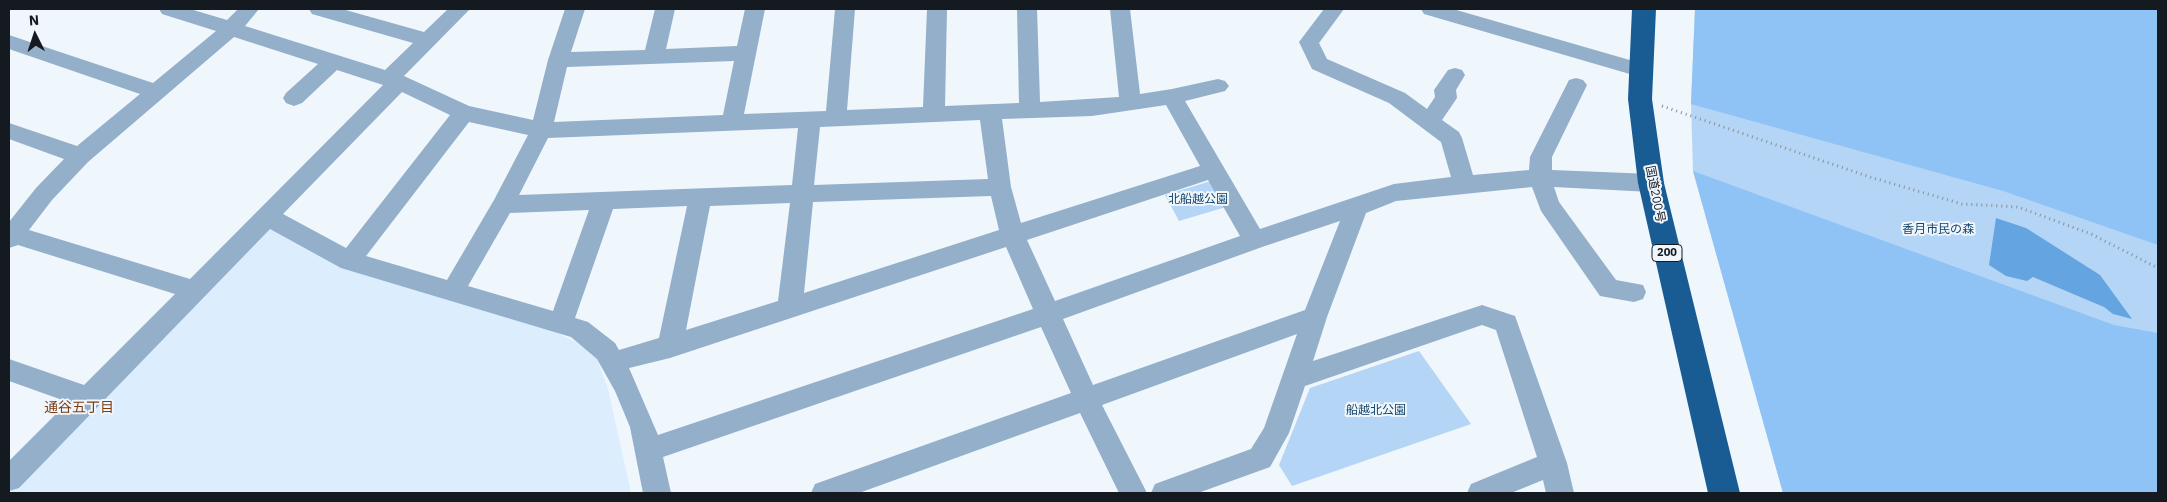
<!DOCTYPE html>
<meta charset="utf-8">
<style>
body{margin:0}
#map{position:relative;width:2167px;height:502px;overflow:hidden;background:#eff6fc;font-family:"IBM Plex Sans",sans-serif}
canvas{display:block}
.frame{position:absolute;inset:0;border:10px solid #141a1f;pointer-events:none}
.north{position:absolute;left:10px;top:10px;width:50px;height:50px;-webkit-text-stroke:4px #eff6fc;paint-order:stroke;rotate:356deg;font-size:14px;font-weight:700;line-height:20px;text-align:center;color:#141a1f}
.north::after{content:'';display:block;margin:auto;width:18px;height:22px;background:#141a1f;clip-path:polygon(50% 0,100% 100%,50% 72%,0 100%)}
</style>
<div id="map">
<canvas width="2167" height="502"></canvas>
<div class="frame"></div>
<div class="north">N</div>
</div>
<script>
const ctx = document.querySelector('canvas').getContext('2d');
ctx.lineJoin = 'round';
function paint(path, color) {
  ctx.fillStyle = color;
  ctx.fill(path, 'evenodd');
}
function shape(rows) {
  const path = new Path2D();
  for (const r of rows) {
    path.moveTo(r[0], r[1]);
    for (let i = 2; i < r.length; i += 2) path.lineTo(r[i], r[i + 1]);
  }
  return path;
}
function stroke(path, color, width, dash) {
  ctx.strokeStyle = color;
  ctx.lineWidth = width;
  ctx.lineCap = dash ? 'butt' : 'round';
  ctx.setLineDash(dash || []);
  ctx.stroke(path);
}
function write(font, color, halo, rows, align = 'center') {
  ctx.font = font + ' "IBM Plex Sans","Noto Sans JP",sans-serif';
  ctx.lineWidth = 4;
  ctx.setLineDash([]);
  ctx.textBaseline = 'middle';
  ctx.strokeStyle = halo;
  ctx.fillStyle = color;
  for (const [text, x, y, turn = 0] of rows) {
    ctx.save();
    ctx.translate(x, y);
    ctx.rotate((+turn || 0) * Math.PI / 180);
    ctx.textAlign = isNaN(turn) ? turn : align;
    if (halo) ctx.strokeText(text, 0, 0);
    ctx.fillText(text, 0, 0);
    ctx.restore();
  }
}
paint(shape([
 [266,228,553,331,580,344,597,359,608,389,631,493,9,493]
]), '#dcedfe');
paint(shape([
 [1695,9,2158,9,2158,493,1783,493,1693,171,1691,104],
 [1211,181,1226,207,1179,221,1165,195],
 [1419,351,1471,424,1292,486,1279,465,1310,388]
]), '#b4d5f6');
paint(shape([
 [1695,9,2158,9,2158,245,2003,191,1691,104],
 [1693,171,2114,325,2158,333,2158,493,1783,493]
]), '#90c3f5');
paint(shape([
 [1996,218,2026,228,2100,275,2132,319,2113,314,2104,307,2033,277,2027,281,2006,276,1989,265]
]), '#64a4e1');
stroke(shape([
 [1662,106,1873,178,1962,204,2018,207,2091,234,2158,268]
]), '#8a9197', 3, [1, 4]);
paint(shape([
 [159,9,190,9,227,20,238,9,259,9,245,26,385,70,413,43,312,14,309,9,342,9,424,32,448,9,470,9,404,76,469,106,533,120,548,60,565,9,585,9,571,52,645,50,655,9,675,9,666,49,737,46,745,9,765,9,744,114,826,111,835,9,855,9,847,110,923,107,927,9,947,9,945,106,1019,103,1017,9,1037,9,1040,102,1119,97,1110,9,1130,9,1140,94,1172,89,1218,79,1225,81,1229,86,1225,91,1185,101,1260,229,1394,184,1451,177,1441,142,1389,103,1312,69,1299,42,1324,9,1344,9,1319,43,1327,59,1405,93,1427,109,1435,97,1434,90,1448,70,1455,68,1462,70,1465,75,1456,90,1457,98,1442,120,1459,132,1462,138,1473,175,1529,170,1530,157,1569,80,1576,78,1583,80,1587,85,1552,157,1552,170,1651,174,1659,177,1662,183,1659,189,1651,192,1554,187,1559,202,1616,280,1643,285,1646,292,1643,299,1634,302,1600,296,1541,211,1532,187,1396,201,1366,213,1327,317,1313,361,1482,305,1515,316,1567,463,1574,493,1546,493,1543,480,1511,493,1467,493,1471,484,1537,457,1496,330,1482,325,1305,386,1289,433,1270,467,1198,493,1151,493,1155,484,1251,449,1264,428,1297,334,1102,405,1147,493,1119,493,1080,413,859,493,811,493,815,484,1071,393,1041,327,663,457,671,493,643,493,630,427,615,391,597,359,571,337,341,268,270,229,19,488,9,491,9,461,68,402,9,381,9,359,84,385,175,294,18,245,9,248,9,222,36,188,64,159,9,139,9,123,77,146,140,94,9,49,9,35,153,83,216,31,162,14,159,9],
 [234,37,318,64,286,93,283,98,286,103,294,106,302,103,337,70,383,85,190,279,29,230,52,200,88,162,234,37],
 [734,61,723,115,554,122,567,67,734,61],
 [402,92,450,115,346,248,283,214,402,92],
 [1166,105,1200,166,1021,223,1011,187,1002,119,1092,116,1166,105],
 [980,120,988,179,814,185,820,127,980,120],
 [469,122,528,135,494,200,447,280,366,256,469,122],
 [798,128,792,185,519,195,548,138,798,128],
 [1208,180,1240,236,1055,301,1027,240,1208,180],
 [991,196,999,230,804,293,813,202,991,196],
 [790,203,778,301,686,330,710,206,790,203],
 [687,206,659,338,619,350,615,343,588,322,575,318,613,209,687,206],
 [589,210,553,311,468,286,510,213,589,210],
 [1340,221,1305,310,1093,385,1063,319,1262,247,1340,221],
 [1006,247,1033,309,658,435,629,368,670,358,1006,247],
 [1421,9,1453,9,1647,65,1650,70,1647,75,1640,77,1424,14,1421,9]
]), '#93afca');
paint(shape([
 [1632,9,1656,9,1652,99,1664,183,1740,493,1708,493,1638,183,1628,99,1632,9]
]), '#195c94');
for (const [x, y, w] of [
 [1667,253,30]
]) {
  const box = new Path2D();
  box.roundRect(x - w / 2, y - 8.5, w, 17, 4);
  ctx.fillStyle = '#eff6fc';
  ctx.fill(box);
  stroke(box, '#141a1f', 1);
}
write('bold 11px', '#141a1f', null, [
 ["200",1667,253]
]);
write('12px', '#141a1f', '#eff6fc', [
 ["国道200号",1655,194,79]
]);
write('12px', '#14436b', '#eff6fc', [
 ["北船越公園",1198,200],
 ["香月市民の森",1938,230],
 ["船越北公園",1376,411]
]);
write('14px', '#7a3e11', '#eff6fc', [
 ["通谷五丁目",79,408]
]);
</script>
